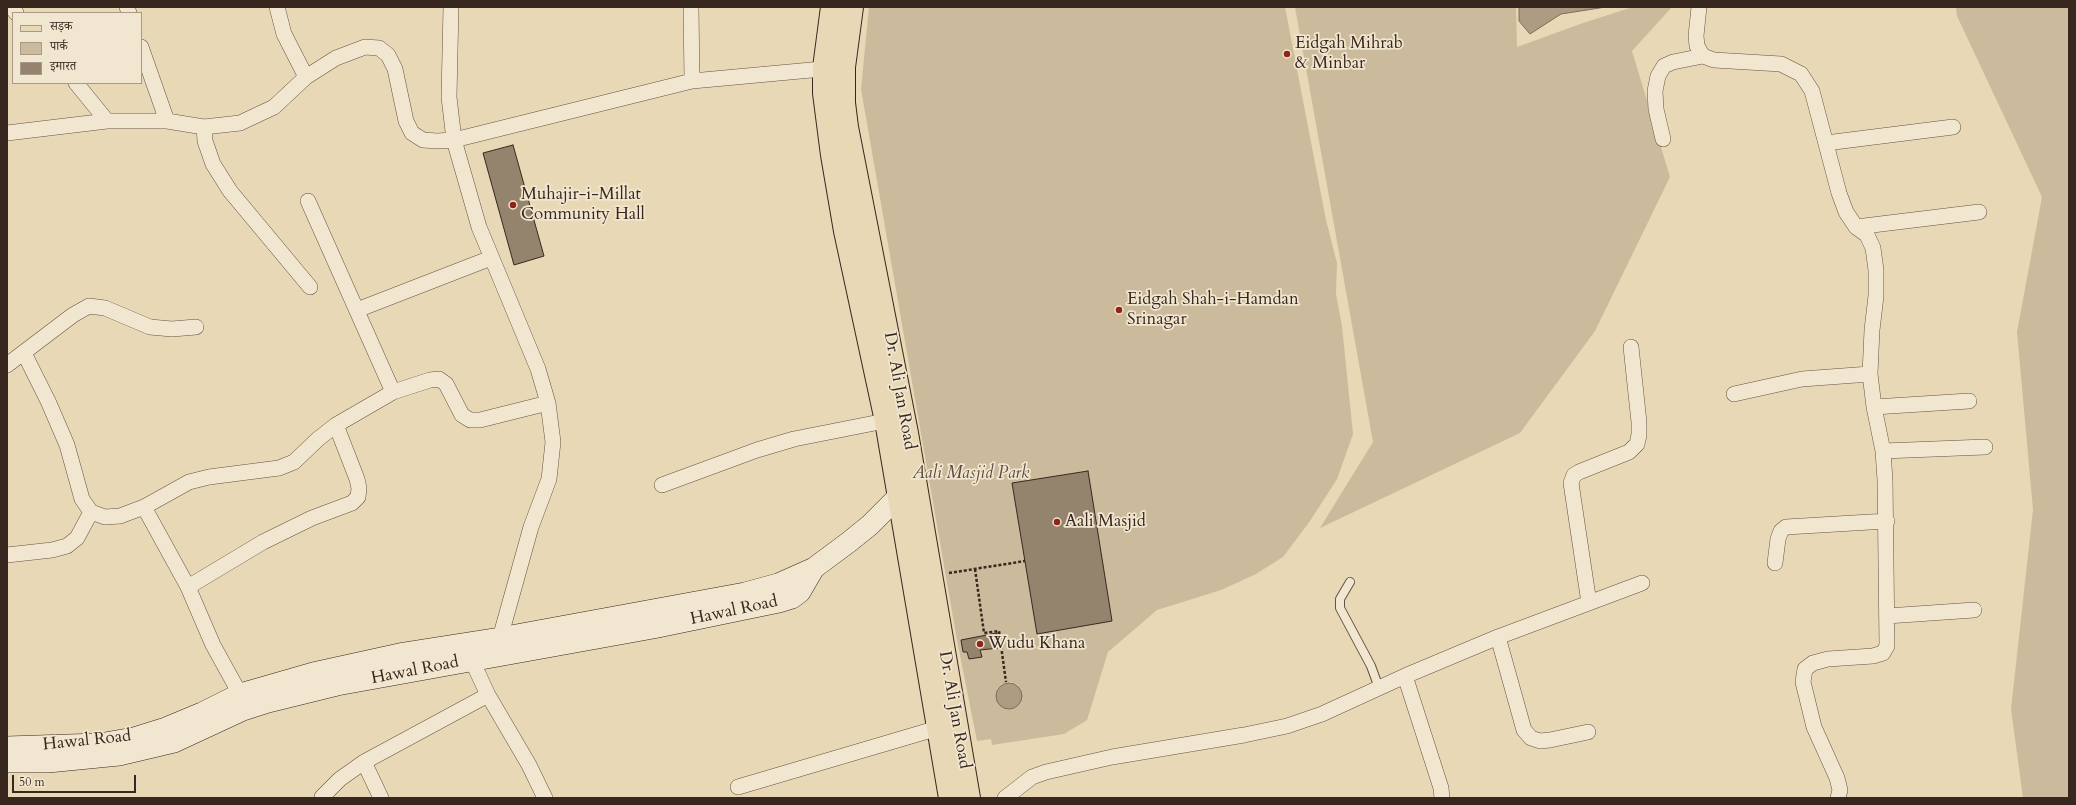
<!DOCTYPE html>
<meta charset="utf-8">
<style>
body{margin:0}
#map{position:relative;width:2076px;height:805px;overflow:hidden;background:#e9d8b5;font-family:Cardo,"Noto Serif Devanagari",serif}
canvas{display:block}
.frame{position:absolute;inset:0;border:8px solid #38271f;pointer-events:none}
.legend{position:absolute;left:12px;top:12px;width:130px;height:72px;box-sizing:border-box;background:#f1e6cf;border:1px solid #a79a89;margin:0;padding:5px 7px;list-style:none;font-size:12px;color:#38271f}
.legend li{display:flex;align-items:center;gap:8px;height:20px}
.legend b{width:20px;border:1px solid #a79a89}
.scale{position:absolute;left:12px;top:775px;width:124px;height:18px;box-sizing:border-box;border:2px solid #38271f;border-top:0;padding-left:5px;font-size:12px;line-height:14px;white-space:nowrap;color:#38271f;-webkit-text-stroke:3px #f1e6cf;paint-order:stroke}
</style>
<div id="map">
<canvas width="2076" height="805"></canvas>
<div class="frame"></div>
<ul class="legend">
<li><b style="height:5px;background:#e9d8b5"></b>सड़क</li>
<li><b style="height:11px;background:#cbba9c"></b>पार्क</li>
<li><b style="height:11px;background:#94836d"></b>इमारत</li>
</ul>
<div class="scale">50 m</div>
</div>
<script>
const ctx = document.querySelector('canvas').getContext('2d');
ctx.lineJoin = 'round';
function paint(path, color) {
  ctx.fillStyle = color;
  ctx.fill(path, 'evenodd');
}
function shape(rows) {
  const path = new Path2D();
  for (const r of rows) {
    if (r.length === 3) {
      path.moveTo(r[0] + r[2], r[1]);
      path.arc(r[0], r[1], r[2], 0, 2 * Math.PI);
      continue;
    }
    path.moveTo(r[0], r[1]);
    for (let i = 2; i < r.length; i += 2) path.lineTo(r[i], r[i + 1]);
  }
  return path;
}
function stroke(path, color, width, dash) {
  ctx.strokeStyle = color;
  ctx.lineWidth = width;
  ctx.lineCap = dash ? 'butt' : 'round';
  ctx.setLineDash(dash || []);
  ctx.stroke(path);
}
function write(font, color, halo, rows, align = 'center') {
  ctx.font = font + ' Cardo,serif';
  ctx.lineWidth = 3.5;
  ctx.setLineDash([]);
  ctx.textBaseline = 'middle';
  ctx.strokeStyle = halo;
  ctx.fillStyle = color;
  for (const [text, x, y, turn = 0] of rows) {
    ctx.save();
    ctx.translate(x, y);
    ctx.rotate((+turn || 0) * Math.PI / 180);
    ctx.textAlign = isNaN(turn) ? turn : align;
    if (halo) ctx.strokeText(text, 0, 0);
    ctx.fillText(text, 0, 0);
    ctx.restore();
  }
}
paint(shape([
 [869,7,1285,7,1326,220,1337,263,1336,294,1342,326,1353,434,1337,479,1310,521,1283,557,1256,574,1221,590,1157,610,1108,652,1087,720,1064,734,992,745,991,739,977,741,957,640,861,89],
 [1087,471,1112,621,1037,634,1012,483],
 [997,634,999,648,980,650,981,657,969,659,967,652,963,652,961,640],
 [1011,682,1019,686,996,690,1002,684],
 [1295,7,1516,7,1517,47,1583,23,1633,7,1672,7,1632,51,1670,177,1595,331,1520,433,1320,528,1373,442],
 [1956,7,2069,7,2069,798,2023,798,2011,709,2033,510,2017,332,2042,197,1957,16]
]), '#cbba9c');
const water = shape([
 [1519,7,1606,7,1561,14,1530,34,1519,21,1519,7],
 [1009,696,13]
]);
paint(water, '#ad9c82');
stroke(water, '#7e6d5a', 1);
const building = shape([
 [513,145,544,256,514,265,483,153,513,145],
 [1088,471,1112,621,1037,634,1012,483,1088,471],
 [997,633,999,648,980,650,982,657,969,659,967,652,963,652,961,640,997,633]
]);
paint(building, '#94836d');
stroke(building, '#38271f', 1);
const lane = shape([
 [1350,582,1340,599,1340,608,1371,666,1379,688]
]);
const street = shape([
 [12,7,16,13],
 [127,7,129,13],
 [277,7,284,34,306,77],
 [451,7,449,97,454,140,479,227,538,369,548,403,553,442,549,479,531,527,500,638],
 [691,7,692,81],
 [1699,7,1696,36,1697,46,1703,56,1714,60,1781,64,1801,74,1812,91,1839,193,1846,212,1856,227,1867,235,1873,248,1876,270,1876,296,1872,330,1870,374,1874,407,1883,451,1885,480,1887,646,1883,653,1873,656,1828,659,1813,663,1805,669,1803,682,1814,727,1837,778,1840,790,1838,798],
 [141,47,167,121],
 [76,83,107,121],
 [204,127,205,141,213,164,230,191,310,287],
 [7,133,107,121,167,121,204,127,240,123,274,107,306,77,336,58,365,47,379,48,388,55,395,69,406,121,412,133,423,140,437,141,454,140,692,81,833,68],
 [1663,139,1656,109,1655,91,1658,76,1664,66,1673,62,1703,56],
 [1826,143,1953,127],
 [308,201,393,392],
 [1856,227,1979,212],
 [357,310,491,258],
 [24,353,48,401,67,445,82,499,91,512,105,517,120,516,144,507,188,587,213,645,240,694],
 [7,365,73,315,89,306,105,308,150,327,172,329,196,327],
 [1734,394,1802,379,1870,374],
 [1874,407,1969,401],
 [1883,451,1985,447],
 [662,485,757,450,794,439,895,419],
 [144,507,189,482,209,477,279,468,294,462,318,439,336,425,393,392,430,380,439,379,446,384,462,415,470,420,480,420,548,403],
 [7,555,52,550,67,546,77,538,91,512],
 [1775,563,1778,539,1781,531,1786,527,1887,521],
 [188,587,263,542,312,518,352,503,358,497,359,488,357,479,336,425],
 [1589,603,1571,483,1574,475,1579,472,1629,452,1637,444,1639,435,1639,422,1631,347],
 [1887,616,1974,610],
 [1498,637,1524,730,1531,738,1540,741,1550,740,1588,732],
 [468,652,488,695,529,765,545,798],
 [1405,676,1441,788,1442,798],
 [364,762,381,798],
 [738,787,938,728],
 [322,797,340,779,364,762,488,695],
 [1005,798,1032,777,1046,772,1112,757,1244,735,1287,726,1322,714,1405,676,1498,637,1642,583]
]);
const secondary = shape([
 [7,747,99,744,134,738,166,728,202,713,240,694,313,673,404,653,500,638,745,593,778,584,814,568,849,542,870,525,909,486],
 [7,762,48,762,119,755,174,742,243,710,268,702,337,685,653,628,779,602,792,598,800,592,814,568]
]);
const primary = shape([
 [832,7,824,68,824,93,832,155,845,231,886,421,950,798],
 [852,7,844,67,844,103,847,127,907,433,969,798]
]);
stroke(lane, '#645344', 10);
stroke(street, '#645344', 16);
stroke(secondary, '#38271f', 22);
stroke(primary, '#38271f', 24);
stroke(shape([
 [975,569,984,633,999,631,1006,682],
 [949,573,1025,561]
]), '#38271f', 2.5, [3, 2]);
stroke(lane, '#f1e6cf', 8);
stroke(street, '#f1e6cf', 15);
stroke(secondary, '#f1e6cf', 21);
stroke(primary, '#e9d8b5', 22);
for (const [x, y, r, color] of [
 [1287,54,4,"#8f2418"],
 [513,205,4,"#8f2418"],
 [1119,310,4,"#8f2418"],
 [1057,522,4,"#8f2418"],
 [980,644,4,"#8f2418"]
]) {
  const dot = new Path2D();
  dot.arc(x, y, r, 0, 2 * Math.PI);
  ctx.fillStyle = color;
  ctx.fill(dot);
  stroke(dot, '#f1e6cf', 1.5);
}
write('17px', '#38271f', '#f1e6cf', [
 ["Eidgah Mihrab",1295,44],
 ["& Minbar",1295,64],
 ["Muhajir-i-Millat",521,195],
 ["Community Hall",521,215],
 ["Eidgah Shah-i-Hamdan",1127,300],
 ["Srinagar",1127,320],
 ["Aali Masjid",1065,522],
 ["Wudu Khana",988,644]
], 'left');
write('17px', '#38271f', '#f1e6cf', [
 ["Dr. Ali Jan Road",899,391,80],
 ["Hawal Road",734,611,-12],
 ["Hawal Road",415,671,-11],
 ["Dr. Ali Jan Road",954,710,80],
 ["Hawal Road",87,741,-6]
]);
write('italic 17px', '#5d4c3e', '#f1e6cf', [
 ["Aali Masjid Park",971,474]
]);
</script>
